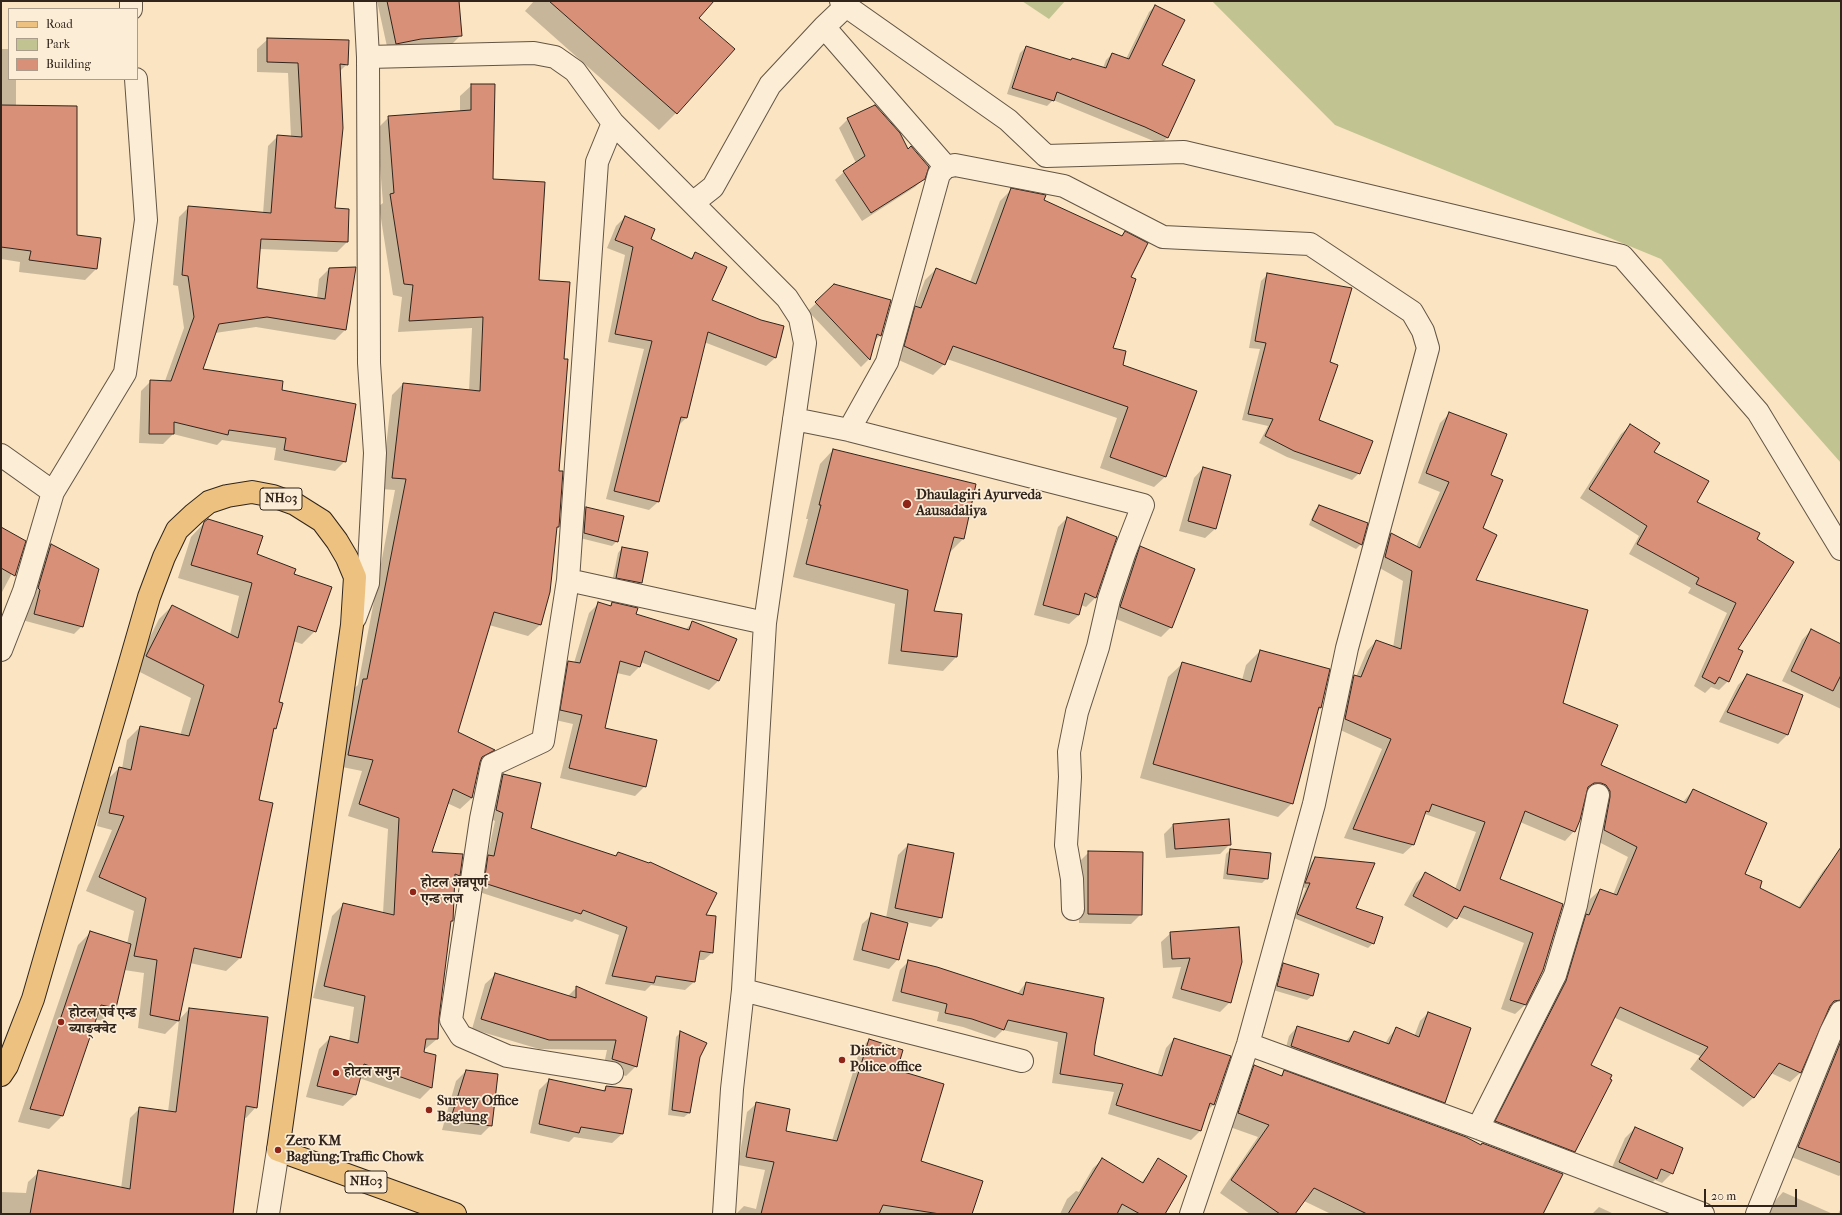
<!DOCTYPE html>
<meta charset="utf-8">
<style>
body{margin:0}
#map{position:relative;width:1842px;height:1215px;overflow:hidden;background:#fae4c1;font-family:"IM FELL French Canon",serif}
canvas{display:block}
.frame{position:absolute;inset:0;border:2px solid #31241b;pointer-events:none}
.legend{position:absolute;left:8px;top:8px;width:130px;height:72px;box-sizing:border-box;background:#fcedd7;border:1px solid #ab9d8c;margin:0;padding:5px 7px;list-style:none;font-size:12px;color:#31241b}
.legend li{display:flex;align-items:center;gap:8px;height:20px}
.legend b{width:20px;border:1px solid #ab9d8c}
.scale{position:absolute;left:1704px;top:1189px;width:93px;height:18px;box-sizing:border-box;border:2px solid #31241b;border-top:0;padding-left:5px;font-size:12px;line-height:14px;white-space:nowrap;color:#31241b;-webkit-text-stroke:3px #fcedd7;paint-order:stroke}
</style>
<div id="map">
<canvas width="1842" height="1215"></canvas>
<div class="frame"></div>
<ul class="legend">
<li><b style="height:5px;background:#edc280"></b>Road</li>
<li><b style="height:11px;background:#c1c391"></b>Park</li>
<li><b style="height:11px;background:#d99078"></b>Building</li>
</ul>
<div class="scale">20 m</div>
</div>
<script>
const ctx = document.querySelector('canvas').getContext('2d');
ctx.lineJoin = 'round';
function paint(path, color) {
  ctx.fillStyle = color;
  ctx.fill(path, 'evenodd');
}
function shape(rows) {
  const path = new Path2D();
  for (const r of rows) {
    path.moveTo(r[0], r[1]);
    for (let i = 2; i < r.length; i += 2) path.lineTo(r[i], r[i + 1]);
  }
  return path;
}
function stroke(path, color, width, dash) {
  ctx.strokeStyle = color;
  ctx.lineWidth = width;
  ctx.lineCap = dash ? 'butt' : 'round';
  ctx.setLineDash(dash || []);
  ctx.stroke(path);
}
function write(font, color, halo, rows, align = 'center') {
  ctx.font = font + ' "IM FELL French Canon","Noto Serif Devanagari",serif';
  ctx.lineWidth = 3.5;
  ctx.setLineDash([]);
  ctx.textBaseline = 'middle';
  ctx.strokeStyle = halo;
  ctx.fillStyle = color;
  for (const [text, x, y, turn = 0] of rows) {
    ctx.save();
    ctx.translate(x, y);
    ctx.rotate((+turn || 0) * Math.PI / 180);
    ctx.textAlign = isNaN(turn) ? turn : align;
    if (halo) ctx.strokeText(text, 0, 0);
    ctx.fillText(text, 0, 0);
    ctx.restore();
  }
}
paint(shape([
 [1022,1,1065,1,1049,19],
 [1212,1,1841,1,1841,463,1661,259,1335,125]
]), '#c1c391');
paint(shape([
 [377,1,459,1,461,35,453,43,413,47,388,51],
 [534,1,713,1,698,18,676,113,659,130,525,11],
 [1155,6,1161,66,1194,81,1167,138,1161,144,1053,100,1047,106,1007,94,1020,53,1026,47,1070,61,1103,68,1106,60,1112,54,1126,59,1149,12],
 [268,39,347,64,340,71,334,209,347,242,337,252,259,249,256,289,317,299,319,279,329,269,345,330,335,340,256,327,215,333,202,370,280,391,345,461,335,471,274,460,276,448,222,440,217,445,173,434,163,444,139,443,141,391,151,381,165,381,184,328,178,286,173,285,179,217,189,207,263,214,268,146,278,136,291,137,288,73,257,72,257,49],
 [1,49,9,49,9,79,16,79,16,106,76,235,100,239,96,269,85,280,19,272,20,262,1,259],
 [472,85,492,180,538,280,563,360,558,472,558,527,556,529,549,592,540,625,528,636,489,625,456,733,493,750,479,763,472,798,460,809,447,803,430,853,459,875,454,880,452,921,449,923,437,1039,423,1051,423,1053,435,1056,431,1088,420,1099,359,1078,355,1095,343,1106,306,1097,319,1049,331,1037,349,1042,354,1007,313,998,332,916,343,905,383,913,388,829,348,816,362,771,337,766,351,691,358,685,395,490,381,489,392,395,403,384,469,391,472,328,398,332,402,297,393,295,379,206,383,203,377,129,389,117,460,112,460,96],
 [848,119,924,178,915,187,862,221,835,180,844,172,856,163,839,128],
 [1011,190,1043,201,1120,237,1125,232,1130,278,1112,349,1166,476,1154,487,1100,468,1117,418,947,359,944,364,933,375,894,358,904,319,914,309,925,280,936,269,970,282,1000,201],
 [625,217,650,239,690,259,695,254,711,300,761,321,783,327,775,358,766,366,704,342,686,418,678,426,658,502,649,510,606,499,644,349,608,342,625,255,607,248,616,226],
 [1268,274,1329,363,1318,421,1359,473,1352,480,1287,457,1259,443,1268,426,1242,420,1260,349,1249,348,1261,281],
 [835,285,880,335,874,342,869,359,861,367,808,311],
 [1450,413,1489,476,1475,581,1562,704,1600,765,1683,802,1693,790,1743,874,1758,888,1798,908,1823,871,1832,861,1841,867,1841,1014,1830,1009,1827,1010,1800,1073,1790,1082,1771,1073,1753,1098,1743,1107,1690,1069,1700,1056,1613,1017,1590,1066,1574,1151,1565,1161,1487,1131,1590,899,1600,890,1613,895,1628,857,1595,840,1591,792,1586,792,1574,831,1565,841,1520,822,1499,880,1562,905,1525,1005,1515,1014,1501,1009,1524,943,1457,916,1447,928,1404,905,1416,883,1425,874,1455,889,1476,832,1425,814,1423,816,1413,845,1403,854,1344,838,1382,749,1336,728,1345,686,1354,677,1356,677,1367,651,1376,641,1393,648,1403,581,1376,566,1382,544,1391,534,1416,547,1440,492,1418,483,1440,423],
 [1631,425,1696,503,1756,540,1737,649,1728,681,1719,690,1711,687,1705,693,1694,686,1727,613,1688,593,1691,588,1629,554,1639,536,1580,498,1621,434],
 [833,450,975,485,963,539,949,553,933,612,961,615,956,657,943,671,888,664,895,604,793,577,808,519,806,519,820,464],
 [1203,468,1215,529,1205,538,1179,531,1194,478],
 [1320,506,1367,523,1361,544,1356,549,1309,525,1315,510],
 [586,508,623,517,617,541,612,546,580,538,581,512],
 [1067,518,1096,597,1086,607,1081,605,1079,615,1069,624,1034,615,1058,527],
 [204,523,292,575,315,631,302,644,293,641,278,703,275,729,272,732,258,800,240,958,226,971,190,963,179,1020,189,1009,256,1107,246,1118,243,1117,232,1214,1,1214,1,1192,26,1193,28,1182,39,1172,121,1189,130,1118,140,1108,168,1112,179,1020,165,1034,138,1028,144,973,124,970,115,1008,102,1021,95,1019,62,1116,49,1129,18,1122,78,945,91,932,127,944,134,911,86,891,112,830,97,826,106,781,119,768,122,769,127,740,140,727,180,736,191,698,134,669,159,619,172,606,230,635,239,596,178,578,191,537],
 [1,528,19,560,1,594],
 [51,546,82,626,74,634,22,620,43,554],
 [622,548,646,553,641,583,636,587,612,582,618,553],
 [1141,548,1171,627,1161,637,1111,617,1131,557],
 [612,603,635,615,685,630,693,622,719,680,709,690,641,662,639,667,630,676,617,673,604,729,645,786,635,796,560,778,573,724,551,719,559,671,568,662,574,663,589,613,598,604,609,607],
 [1811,630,1841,645,1841,709,1782,681,1802,640],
 [1260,651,1329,670,1321,708,1317,711,1292,803,1278,817,1140,778,1168,677,1183,663,1242,680,1246,665],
 [1748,675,1787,735,1778,744,1719,722,1738,685],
 [503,775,530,829,614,857,618,853,713,952,704,960,697,960,694,982,685,990,651,985,645,991,605,984,619,935,575,919,572,922,476,891,480,865,487,858,495,821,488,818,495,784],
 [1174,824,1230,844,1220,854,1166,858,1164,834],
 [908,845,941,917,931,927,907,922,898,959,889,969,853,960,862,924,872,915,886,918,898,855],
 [1230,850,1267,878,1262,883,1223,879,1226,854],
 [1089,852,1141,914,1131,924,1079,923,1079,862],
 [1315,858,1373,943,1368,948,1294,918,1306,888,1302,887,1311,863],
 [1171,933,1230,1002,1220,1012,1172,998,1181,967,1163,968,1161,942],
 [909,961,1017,994,1026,983,1094,1045,1093,1056,1157,1076,1166,1048,1174,1039,1214,1104,1206,1112,1200,1131,1191,1140,1108,1114,1114,1092,1052,1083,1058,1042,1003,1030,995,1038,963,1027,937,1021,939,1012,892,1001,900,970],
 [1283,964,1312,996,1307,1000,1273,990,1279,969],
 [495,975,567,997,576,988,636,1066,626,1076,603,1069,607,1050,539,1049,472,1029,485,984],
 [1428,1013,1444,1102,1436,1110,1284,1055,1289,1036,1297,1027,1345,1042,1354,1032,1385,1044,1389,1037,1397,1028,1414,1037,1420,1021],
 [1841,1032,1841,1174,1839,1176,1789,1156],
 [680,1033,700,1057,689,1113,684,1117,668,1115,676,1037],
 [869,1040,896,1070,920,1162,961,1214,736,1214,744,1206,756,1209,765,1170,738,1165,747,1112,756,1104,784,1131,832,1141,860,1049],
 [1254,1066,1280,1076,1284,1072,1542,1214,1331,1214,1304,1201,1294,1214,1250,1214,1220,1193,1258,1137,1227,1126,1242,1078],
 [466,1071,491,1125,481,1135,442,1130,456,1081],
 [549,1080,602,1092,606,1087,631,1090,622,1134,612,1143,574,1137,569,1142,530,1133,539,1090],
 [1635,1128,1672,1173,1662,1183,1655,1180,1647,1188,1610,1172,1625,1138],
 [1102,1160,1141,1183,1151,1171,1164,1214,1060,1214,1067,1199,1076,1191,1079,1192,1093,1168],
 [1783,1192,1833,1214,1769,1214,1774,1202],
 [1599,1207,1614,1214,1592,1214],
 [1841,1208,1841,1214,1838,1214]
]), '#0003');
const building = shape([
 [387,1,459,1,462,36,421,39,396,44,387,1],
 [549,1,714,1,699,18,735,49,677,114,549,1],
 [1155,5,1185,20,1162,65,1195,80,1168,138,1145,127,1057,92,1054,101,1012,88,1026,46,1071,60,1072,58,1106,68,1112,53,1129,59,1155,5],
 [267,38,349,40,348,65,340,64,343,128,335,208,349,209,348,242,261,239,257,288,325,299,329,268,356,267,346,330,267,317,219,324,203,369,283,381,282,390,356,404,346,462,284,450,286,438,229,430,228,435,174,422,174,434,149,434,150,380,171,381,194,317,188,276,182,275,188,206,271,213,277,135,302,137,298,63,267,62,267,38],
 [471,84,495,84,493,179,545,182,539,280,570,282,564,359,568,359,559,471,563,471,559,527,557,527,550,592,541,625,494,612,458,732,495,750,482,757,480,762,472,798,453,789,432,852,463,854,460,876,455,874,453,921,451,921,439,1018,438,1039,426,1039,424,1052,436,1055,432,1088,364,1064,356,1095,317,1086,330,1036,358,1043,365,996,324,986,343,903,394,915,399,818,359,804,373,760,348,755,363,679,367,679,406,479,392,478,403,383,480,391,483,317,409,321,413,285,404,284,390,194,394,193,388,116,471,110,471,84],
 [1,105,77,106,77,235,101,238,97,269,29,260,31,251,1,247,1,105],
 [875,105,900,133,908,149,911,146,929,167,925,179,871,213,843,171,865,156,847,118,875,105],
 [1011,188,1046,195,1044,200,1122,236,1125,231,1148,243,1131,277,1136,279,1113,348,1126,351,1123,365,1197,391,1166,477,1110,457,1128,407,953,346,945,365,904,346,915,306,921,308,936,268,976,284,1011,188],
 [625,216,655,229,651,239,692,259,695,252,727,267,712,300,761,320,784,326,776,358,708,332,687,418,681,417,659,502,614,491,652,341,615,334,633,247,615,240,625,216],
 [1267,273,1352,288,1330,362,1338,365,1319,420,1373,441,1360,474,1294,451,1265,436,1273,419,1248,414,1266,343,1255,341,1267,273],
 [834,284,891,300,881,336,877,334,870,360,815,302,834,284],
 [1449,412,1507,434,1491,475,1503,480,1483,528,1497,535,1476,580,1588,610,1563,703,1618,725,1601,765,1686,803,1693,789,1767,823,1745,874,1762,881,1760,888,1800,908,1841,847,1841,1000,1834,1001,1830,1006,1801,1073,1779,1063,1754,1098,1699,1059,1708,1047,1620,1007,1591,1065,1612,1075,1610,1079,1612,1080,1575,1152,1495,1121,1566,981,1586,914,1589,915,1600,889,1617,895,1637,847,1604,830,1610,797,1610,791,1606,785,1601,783,1594,783,1588,787,1580,820,1575,832,1525,811,1500,879,1563,904,1543,970,1526,1005,1510,1000,1533,933,1464,906,1457,919,1413,896,1425,872,1460,891,1485,822,1432,804,1429,812,1426,811,1414,845,1353,829,1391,739,1345,719,1354,675,1361,677,1376,640,1401,649,1412,571,1385,557,1391,533,1420,548,1449,482,1426,473,1449,412],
 [1630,424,1660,443,1654,452,1709,481,1697,502,1760,533,1757,539,1794,562,1738,649,1743,651,1729,682,1719,677,1715,684,1702,677,1736,603,1696,584,1699,578,1637,544,1647,526,1589,489,1630,424],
 [833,449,976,484,964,539,954,537,934,611,962,614,957,657,901,651,908,590,806,564,821,505,819,505,833,449],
 [1203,467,1231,475,1216,529,1188,521,1203,467],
 [1319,505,1368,523,1362,545,1312,520,1319,505],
 [586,507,624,516,618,542,584,533,586,507],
 [1067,517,1117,537,1096,598,1085,593,1079,615,1043,605,1067,517],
 [208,519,263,536,257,554,296,569,294,574,332,587,316,632,298,626,279,702,283,703,276,729,274,728,259,800,273,803,241,958,194,948,179,1021,150,1015,157,960,134,956,146,898,99,877,124,816,109,813,119,767,131,770,140,726,189,736,204,685,146,656,172,605,238,638,252,583,191,565,204,522,208,519],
 [1,527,26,541,15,576,1,568,1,527],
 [51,544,99,569,83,627,34,614,40,590,38,588,51,544],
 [1140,546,1195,569,1172,628,1120,607,1140,546],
 [622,547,648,552,642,583,616,578,622,547],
 [598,602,611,606,612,602,638,608,636,614,689,630,692,621,737,639,719,681,645,651,640,667,620,661,605,728,657,740,646,787,569,768,582,715,560,710,568,661,580,663,598,602],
 [1811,629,1841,644,1841,675,1833,691,1791,671,1811,629],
 [1260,650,1330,669,1321,708,1319,707,1293,804,1153,764,1182,662,1251,682,1260,650],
 [1747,674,1803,695,1788,735,1727,712,1747,674],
 [503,774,541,783,531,828,616,856,618,852,649,863,650,862,717,893,706,915,716,916,713,953,700,951,695,982,656,976,654,983,612,976,627,927,583,910,581,914,484,883,488,855,494,856,503,813,496,810,503,774],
 [1229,819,1231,845,1175,849,1173,824,1229,819],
 [908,844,954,853,942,918,895,908,908,844],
 [1230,849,1271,853,1268,879,1227,874,1230,849],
 [1088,851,1143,852,1142,915,1088,914,1088,851],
 [1315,857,1375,863,1356,908,1383,917,1374,944,1297,914,1310,883,1305,883,1315,857],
 [871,913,908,923,899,960,862,950,871,913],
 [1239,927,1242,962,1231,1003,1181,989,1190,958,1172,959,1170,932,1239,927],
 [90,931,131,944,116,1008,101,1005,63,1116,30,1109,90,931],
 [908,960,937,967,1023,995,1026,982,1104,998,1095,1045,1094,1055,1162,1076,1174,1038,1231,1056,1214,1105,1210,1103,1201,1131,1116,1105,1123,1084,1060,1074,1067,1033,1008,1020,1004,1030,972,1019,945,1013,947,1004,901,992,908,960],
 [1283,963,1319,974,1313,996,1277,986,1283,963],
 [495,973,576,998,576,986,647,1017,637,1067,612,1059,616,1040,549,1040,481,1019,495,973],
 [189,1008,268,1017,257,1108,246,1106,233,1214,30,1214,38,1170,130,1189,139,1107,176,1112,189,1008],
 [1428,1012,1471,1028,1445,1103,1291,1046,1297,1026,1349,1042,1354,1031,1389,1044,1396,1027,1419,1037,1428,1012],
 [680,1031,707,1043,700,1057,690,1113,672,1110,680,1031],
 [869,1039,903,1050,897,1070,944,1084,921,1161,983,1181,972,1214,940,1214,883,1205,879,1214,761,1214,774,1162,746,1157,756,1102,790,1109,786,1131,837,1141,869,1039],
 [1841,1041,1841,1163,1798,1147,1841,1041],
 [1254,1065,1282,1076,1284,1070,1466,1137,1481,1145,1482,1143,1563,1174,1543,1214,1367,1214,1314,1188,1295,1214,1280,1214,1231,1180,1269,1125,1238,1113,1254,1065],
 [466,1070,498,1074,492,1126,450,1121,466,1070],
 [549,1079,605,1091,606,1086,632,1089,623,1134,581,1127,579,1133,539,1124,549,1079],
 [1635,1127,1683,1148,1673,1174,1661,1169,1657,1179,1619,1162,1635,1127],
 [1102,1158,1143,1183,1158,1158,1187,1176,1165,1214,1140,1214,1122,1204,1117,1214,1068,1214,1102,1158]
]);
paint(building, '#d99078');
stroke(building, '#31241b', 1);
const minor = shape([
 [131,1,131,9],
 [841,1,846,6,1008,120,1046,156,1184,152,1622,256,1758,412,1841,549],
 [824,27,946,167],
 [368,57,534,53,555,57,575,71,613,123,787,298,800,318,805,343,765,623,743,990,732,1089,724,1214],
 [694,202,713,187,770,85,824,27,846,6],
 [794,419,849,430,1143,505,1124,554,1109,599,1098,647,1077,712,1069,752,1070,777,1066,845,1072,879,1073,909],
 [849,430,887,362,939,174,946,167,955,165,1064,186,1163,237,1310,244,1412,312,1423,331,1428,348,1347,648,1314,804,1248,1044,1191,1214],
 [1,455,53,492,24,591,1,650],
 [53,492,125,373,146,220,136,79],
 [568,580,765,623],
 [355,618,368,583,375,453,369,363,368,57,365,1],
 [743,990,1022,1061],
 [1248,1044,1478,1128,1703,1214],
 [612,1073,507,1056,461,1036,451,1020,481,819,492,765,543,741,568,580,597,162,613,123],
 [1478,1128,1555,975,1576,905,1598,795],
 [268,1214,278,1150],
 [1757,1214,1831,1032,1841,1012]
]);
const primary = shape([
 [1,1075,7,1066,33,999,149,597,164,557,177,530,194,514,209,502,227,496,252,492,273,496,295,504,322,521,337,541,347,558,355,577,352,625,278,1150,455,1214]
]);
stroke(minor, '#635444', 24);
stroke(primary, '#31241b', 24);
stroke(minor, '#fcedd7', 22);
stroke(primary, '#edc280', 22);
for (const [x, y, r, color] of [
 [907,504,5,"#8f2418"],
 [413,892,4,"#8f2418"],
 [61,1022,4,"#8f2418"],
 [842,1060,4,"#8f2418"],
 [336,1073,4,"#8f2418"],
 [429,1110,4,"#8f2418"],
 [278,1150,4,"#8f2418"]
]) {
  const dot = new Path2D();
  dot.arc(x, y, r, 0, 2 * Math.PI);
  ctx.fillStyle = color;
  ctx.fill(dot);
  stroke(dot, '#fcedd7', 1.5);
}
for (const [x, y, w] of [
 [281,499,42],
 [366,1182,42]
]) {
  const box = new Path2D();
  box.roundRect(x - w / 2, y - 11, w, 22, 3);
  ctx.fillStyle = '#fcedd7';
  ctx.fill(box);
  stroke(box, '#31241b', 1);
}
write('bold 13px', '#31241b', null, [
 ["NH03",281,499],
 ["NH03",366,1182]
]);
write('bold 14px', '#31241b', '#fcedd7', [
 ["Dhaulagiri Ayurveda",916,496],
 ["Aausadaliya",916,512],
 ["होटल अन्नपूर्ण",421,884],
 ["एन्ड लज",421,900],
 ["होटल पर्व एन्ड",69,1014],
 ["ब्याङ्क्वेट",69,1030],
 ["District",850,1052],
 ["Police office",850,1068],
 ["होटल सगुन",344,1073],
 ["Survey Office",437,1102],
 ["Baglung",437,1118],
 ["Zero KM",286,1142],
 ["Baglung;Traffic Chowk",286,1158]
], 'left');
</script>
